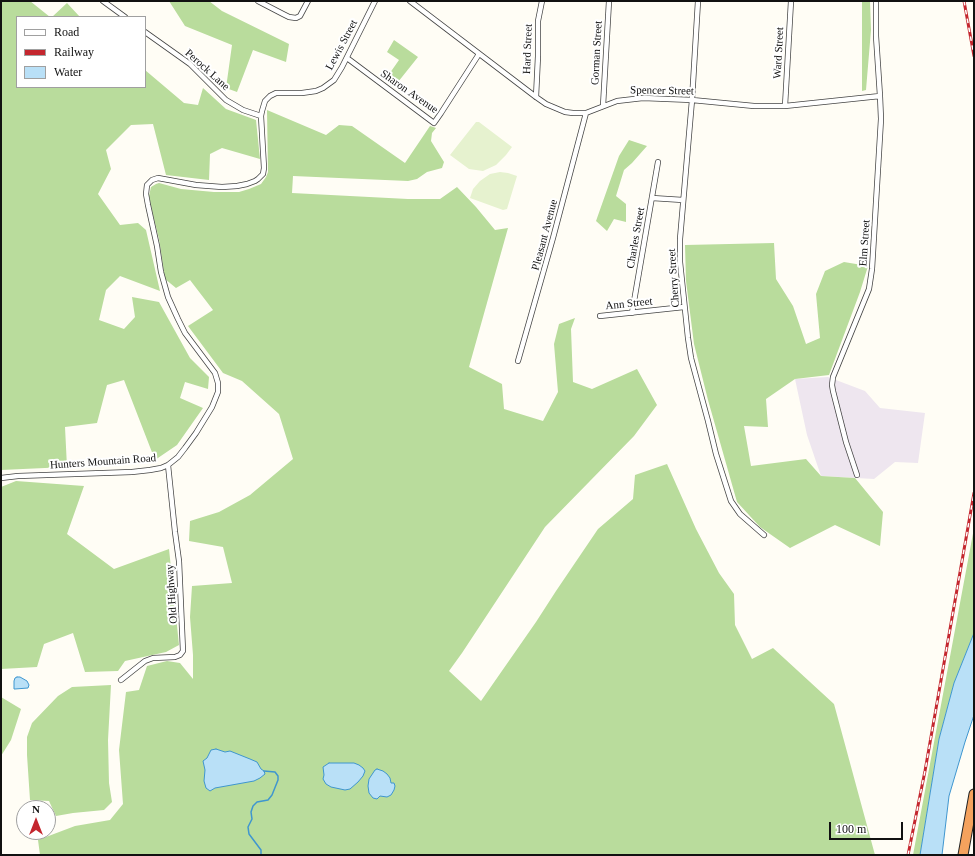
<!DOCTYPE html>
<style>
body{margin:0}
#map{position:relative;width:975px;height:856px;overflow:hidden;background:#fffdf5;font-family:"Times New Roman",serif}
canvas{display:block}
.frame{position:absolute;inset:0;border:2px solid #111;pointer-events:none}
.legend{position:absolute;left:16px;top:16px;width:130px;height:72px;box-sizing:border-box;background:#fff;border:1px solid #a0a0a0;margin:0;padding:5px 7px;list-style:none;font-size:12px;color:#111}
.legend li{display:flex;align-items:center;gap:8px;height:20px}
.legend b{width:20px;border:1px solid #a0a0a0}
.north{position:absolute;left:16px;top:800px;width:40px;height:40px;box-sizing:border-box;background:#fff;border:1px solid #a0a0a0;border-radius:50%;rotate:0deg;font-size:11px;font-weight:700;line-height:16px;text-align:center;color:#111}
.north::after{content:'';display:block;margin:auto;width:14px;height:18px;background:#c4262e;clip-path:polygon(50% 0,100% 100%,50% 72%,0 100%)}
.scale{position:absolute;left:829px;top:822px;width:74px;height:18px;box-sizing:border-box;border:2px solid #111;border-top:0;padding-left:5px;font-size:12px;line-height:14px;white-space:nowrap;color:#111;-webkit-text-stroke:3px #fff;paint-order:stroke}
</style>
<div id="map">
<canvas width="975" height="856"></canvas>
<div class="frame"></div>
<ul class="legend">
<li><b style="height:5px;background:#fff"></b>Road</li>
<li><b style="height:5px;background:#c4262e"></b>Railway</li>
<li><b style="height:11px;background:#b9e0f7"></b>Water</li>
</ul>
<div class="north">N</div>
<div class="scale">100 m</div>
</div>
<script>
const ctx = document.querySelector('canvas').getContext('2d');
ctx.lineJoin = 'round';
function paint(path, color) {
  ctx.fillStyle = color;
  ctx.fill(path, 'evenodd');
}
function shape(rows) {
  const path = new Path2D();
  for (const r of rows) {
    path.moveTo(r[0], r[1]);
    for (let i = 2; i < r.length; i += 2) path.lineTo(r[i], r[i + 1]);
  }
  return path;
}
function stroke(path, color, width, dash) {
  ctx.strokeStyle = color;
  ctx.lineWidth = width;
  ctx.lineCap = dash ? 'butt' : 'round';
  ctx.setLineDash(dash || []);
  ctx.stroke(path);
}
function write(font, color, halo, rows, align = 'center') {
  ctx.font = font + ' "Times New Roman",serif';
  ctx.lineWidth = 4;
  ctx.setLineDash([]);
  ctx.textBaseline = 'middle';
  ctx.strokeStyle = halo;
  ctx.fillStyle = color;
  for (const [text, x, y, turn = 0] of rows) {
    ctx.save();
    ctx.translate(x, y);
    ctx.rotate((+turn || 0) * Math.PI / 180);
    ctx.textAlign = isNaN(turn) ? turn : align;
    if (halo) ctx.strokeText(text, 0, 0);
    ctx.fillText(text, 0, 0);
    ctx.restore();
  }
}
paint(shape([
 [828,377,865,391,880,408,925,413,918,463,895,462,874,479,821,476,807,435,795,379]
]), '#eee6ef');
paint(shape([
 [1,1,30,1,50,17,17,17,17,87,145,87,145,70,184,103,198,105,203,88,226,109,256,120,260,159,222,148,210,154,209,180,166,175,153,124,131,125,106,150,111,169,98,194,120,225,138,223,146,230,160,291,120,276,106,290,99,320,124,329,135,317,132,297,159,302,190,358,209,377,208,389,185,382,180,398,203,408,177,445,155,460,124,380,107,385,97,423,65,427,67,467,1,470],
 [169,1,209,1,222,11,289,44,286,62,253,50,237,92,226,88,232,45,185,26],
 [862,1,870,1,871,30,866,90,862,91],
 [67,3,80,17,52,17],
 [394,40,418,57,394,87,385,80,399,60,387,52],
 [267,110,326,135,339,125,352,126,405,163,430,126,436,128,432,133,431,141,444,162,442,168,427,172,417,179,408,181,293,176,292,193,408,199,440,199,457,187,476,207,495,230,508,228,469,367,502,384,504,409,543,421,558,392,554,344,559,324,575,318,571,329,573,382,592,389,637,369,657,405,634,436,545,527,462,653,449,671,481,701,536,622,556,591,598,529,633,499,635,475,667,464,696,529,719,573,734,594,735,625,752,659,773,648,834,704,875,855,40,855,38,840,75,826,110,820,123,804,119,750,126,692,139,690,147,666,167,661,180,663,193,679,193,655,190,617,192,586,232,583,223,547,189,541,190,521,219,512,250,495,293,459,279,414,242,381,223,373,188,326,213,310,190,280,176,288,165,279,159,239,153,215,149,196,151,187,156,184,159,183,181,189,214,192,239,192,249,189,261,184,266,177,268,172],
 [629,140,647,146,632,163,624,170,616,196,626,204,626,222,614,219,607,231,596,221,619,156],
 [774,243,776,279,793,306,806,344,820,338,816,294,825,271,844,262,868,266,860,292,829,375,795,379,766,399,768,427,744,426,751,466,806,459,821,476,855,478,883,512,880,546,835,525,790,548,760,527,737,502,708,400,694,344,686,281,685,245],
 [16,481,84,486,67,534,114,569,169,549,179,645,166,652,125,661,118,671,85,672,73,633,44,644,37,667,1,669,1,487],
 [974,528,974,633,954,683,939,739,920,855,913,855],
 [111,685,108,740,109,783,112,802,104,810,73,813,56,816,49,801,30,800,27,755,27,737,32,723,58,696,72,687],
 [1,697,21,709,11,740,1,756]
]), '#b9dc9c');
paint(shape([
 [476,122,479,122,512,147,506,155,496,165,483,171,469,169,450,155],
 [500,172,508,173,517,176,507,209,503,210,470,198,473,189,480,181,490,174]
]), '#e6f2cf');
const water = shape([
 [974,633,974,715,965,742,949,796,942,855,920,855,939,739,954,683,974,633],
 [17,677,20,677,27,681,29,685,28,688,15,689,14,689,14,681,15,678,17,677],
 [216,749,225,752,230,751,250,759,257,762,261,769,264,771,265,774,260,778,254,781,215,788,210,791,206,788,204,781,205,770,203,761,207,758,211,750,216,749],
 [329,763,354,763,359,765,363,768,365,771,363,776,358,782,350,789,345,790,331,787,326,784,323,779,324,775,323,767,329,763],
 [377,769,383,771,387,774,390,778,391,783,394,783,395,786,394,790,391,795,387,797,380,796,377,799,373,798,369,793,368,786,369,779,375,770,377,769]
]);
paint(water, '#b9e0f7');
stroke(water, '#3f96cf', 1);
stroke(shape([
 [261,855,261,850,249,834,248,827,252,819,251,812,253,806,257,802,268,800,272,795,278,780,278,776,275,772,264,771]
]), '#3f96cf', 1.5);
const street = shape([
 [103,1,125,17],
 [258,1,283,14,289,17,296,18,300,16,308,1],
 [410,1,536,97,546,104,565,112,573,113,586,113,617,101,643,98,692,100,754,106,785,106,880,96],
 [698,1,692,100,680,239,680,262,688,338,691,358,708,421,716,454,731,501,740,514,764,535],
 [145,32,190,64,226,100,243,110,261,116],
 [347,58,434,123,441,113,479,54],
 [536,97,538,56,538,21,542,1],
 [603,106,609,1],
 [785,106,791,1],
 [652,198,683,200],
 [632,313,658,162],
 [600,316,684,307],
 [518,361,553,238,586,113],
 [857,475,846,442,833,391,832,385,833,377,869,289,872,269,881,119,880,96,876,36,876,1],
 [1,478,18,476,132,472,150,470,161,468,168,465,178,457,185,448,196,433,212,407,218,392,218,383,215,373,185,333,178,319,168,297,161,272,157,246,148,205,146,194,147,185,152,180,158,178,196,185,222,187,237,186,247,184,255,181,258,179,263,174,264,168,261,116,262,111,265,101,270,96,276,93,302,93,316,91,323,88,334,80,342,67,375,1],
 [121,680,145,661,153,658,175,657,180,655,183,651,179,561,175,532,168,465]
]);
const highway = shape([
 [963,855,974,794]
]);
stroke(street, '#444', 6);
stroke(highway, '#222', 11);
stroke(street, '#fff', 4.5);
stroke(highway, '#f5a25d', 9);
const rail = shape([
 [964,1,974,56],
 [908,855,925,771,974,493]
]);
stroke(rail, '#c4262e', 3);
stroke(rail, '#fff', 1.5, [4.5]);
write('11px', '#111', '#fff', [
 ["Lewis Street",342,45,-62],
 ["Hard Street",528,49,-88],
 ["Gorman Street",597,53,-87],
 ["Ward Street",779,53,-87],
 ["Perock Lane",207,70,42],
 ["Spencer Street",662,91,1],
 ["Sharon Avenue",409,92,35],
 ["Pleasant Avenue",545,235,-75],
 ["Charles Street",636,238,-80],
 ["Elm Street",865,243,-86],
 ["Cherry Street",674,278,-94],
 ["Ann Street",629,304,-6],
 ["Hunters Mountain Road",103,462,-4],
 ["Old Highway",172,594,-94]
]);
</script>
